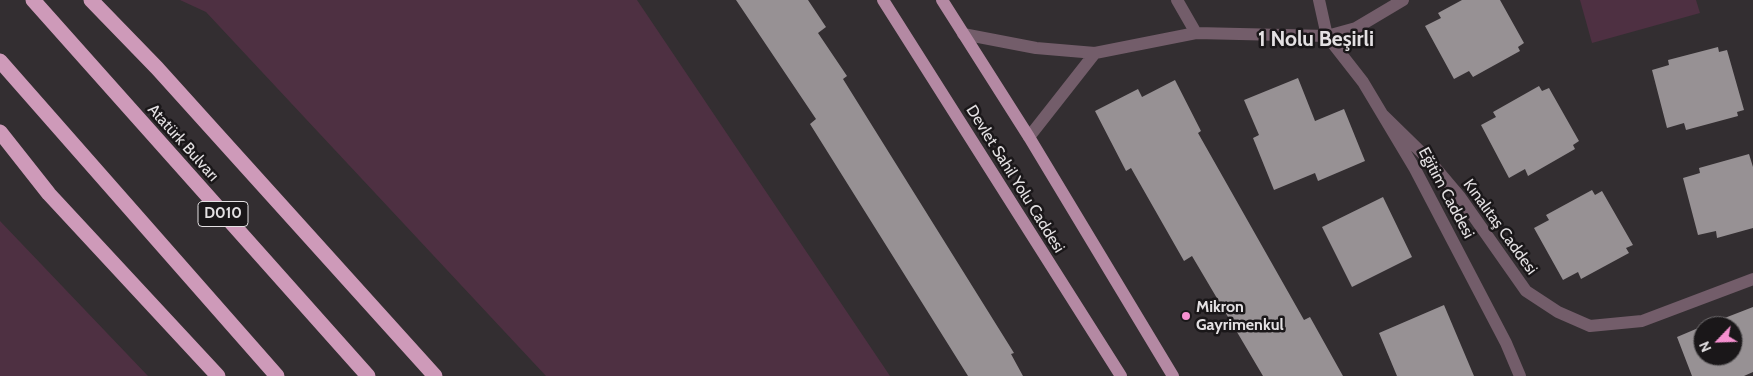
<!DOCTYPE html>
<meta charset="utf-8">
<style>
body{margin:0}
#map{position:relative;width:1753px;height:376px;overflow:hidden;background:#332e31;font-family:Cabin,sans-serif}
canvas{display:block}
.north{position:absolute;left:1693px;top:316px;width:50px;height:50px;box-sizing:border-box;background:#1a1719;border:1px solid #6b686a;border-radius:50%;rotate:246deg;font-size:14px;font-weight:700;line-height:20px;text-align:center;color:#e4e1e3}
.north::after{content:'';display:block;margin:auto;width:18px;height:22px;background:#f690d0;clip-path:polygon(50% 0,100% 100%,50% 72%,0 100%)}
</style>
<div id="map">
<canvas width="1753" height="376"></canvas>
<div class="north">N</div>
</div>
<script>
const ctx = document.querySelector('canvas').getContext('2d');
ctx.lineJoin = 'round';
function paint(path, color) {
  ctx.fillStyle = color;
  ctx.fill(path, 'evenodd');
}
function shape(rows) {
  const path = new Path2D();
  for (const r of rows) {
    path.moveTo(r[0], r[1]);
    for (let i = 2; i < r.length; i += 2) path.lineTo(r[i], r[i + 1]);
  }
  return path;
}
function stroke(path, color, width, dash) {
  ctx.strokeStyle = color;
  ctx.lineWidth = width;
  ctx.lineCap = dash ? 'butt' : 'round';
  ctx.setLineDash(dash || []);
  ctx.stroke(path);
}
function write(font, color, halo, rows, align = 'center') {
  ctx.font = font + ' Cabin,sans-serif';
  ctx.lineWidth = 5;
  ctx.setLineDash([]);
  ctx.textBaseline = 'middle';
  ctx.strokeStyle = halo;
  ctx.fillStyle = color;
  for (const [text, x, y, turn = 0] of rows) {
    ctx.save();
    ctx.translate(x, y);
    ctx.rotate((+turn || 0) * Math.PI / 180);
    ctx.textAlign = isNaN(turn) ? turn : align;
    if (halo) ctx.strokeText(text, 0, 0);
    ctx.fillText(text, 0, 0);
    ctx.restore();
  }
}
paint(shape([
 [180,0,637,0,890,376,546,376,206,12],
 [1580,0,1696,0,1700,13,1592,43],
 [0,221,148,376,0,376]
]), '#4e3042');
paint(shape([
 [736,0,808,0,826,27,818,33,847,76,843,79,1014,353,1011,354,1023,376,968,376,810,124,816,119],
 [1462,0,1500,0,1524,43,1518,47,1520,51,1473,77,1469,71,1454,79,1425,26,1441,18,1438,13],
 [1718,47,1719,52,1727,50,1744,110,1737,112,1738,116,1686,130,1684,123,1667,128,1652,70,1669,65,1668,60],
 [1298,78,1315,121,1344,109,1365,161,1318,181,1315,173,1274,190,1253,138,1259,135,1244,100],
 [1175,80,1201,131,1198,133,1304,320,1310,317,1343,376,1263,376,1192,256,1184,261,1131,168,1126,171,1095,111,1138,89,1142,97],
 [1539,86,1542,91,1549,88,1579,141,1573,145,1575,149,1528,176,1525,169,1509,178,1481,125,1496,117,1493,112],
 [1749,154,1753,167,1753,228,1717,238,1716,231,1698,235,1683,178,1700,173,1699,168],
 [1592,190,1595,195,1602,191,1633,245,1626,248,1629,253,1581,279,1578,272,1563,280,1534,228,1549,220,1546,215],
 [1383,197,1412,257,1352,287,1322,227],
 [1444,305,1474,376,1397,376,1379,333],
 [1753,307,1753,372,1744,376,1692,376,1677,337,1703,326,1703,356,1733,356,1733,326,1704,326]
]), '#979194');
stroke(shape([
 [1177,0,1196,33],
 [1319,0,1327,36,1363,82,1415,169,1506,343,1520,376],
 [963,34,1036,48,1095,53,1196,33,1327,36,1356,28,1403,0],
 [1383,115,1427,158,1460,197,1526,291,1558,312,1590,326,1642,321,1753,279],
 [1029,137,1095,53]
]), '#735d6a', 12);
stroke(shape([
 [883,0,1121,376],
 [942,0,1029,137,1173,376]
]), '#b489a3', 12);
stroke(shape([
 [33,0,368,376],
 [91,0,157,68,435,376],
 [0,61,277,376],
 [0,132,49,194,218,376]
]), '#ce9ab9', 15);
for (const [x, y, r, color] of [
 [1186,316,5,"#f690d0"]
]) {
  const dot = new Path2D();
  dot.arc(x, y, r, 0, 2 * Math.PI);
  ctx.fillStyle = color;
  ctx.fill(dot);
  stroke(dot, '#1a1719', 2);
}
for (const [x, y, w] of [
 [223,214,50]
]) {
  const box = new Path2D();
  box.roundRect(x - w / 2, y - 12.5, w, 25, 4);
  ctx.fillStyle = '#1a1719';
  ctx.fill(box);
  stroke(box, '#e4e1e3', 1);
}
write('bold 15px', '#e4e1e3', null, [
 ["D010",223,214]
]);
write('16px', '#e4e1e3', '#1a1719', [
 ["Atatürk Bulvarı",183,143,48],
 ["Devlet Sahil Yolu Caddesi",1015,179,58],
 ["Eğitim Caddesi",1446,193,62],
 ["Kınalıtaş Caddesi",1500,227,54]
]);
write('bold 16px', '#e4e1e3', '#1a1719', [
 ["Mikron",1196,307],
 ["Gayrimenkul",1196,325]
], 'left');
write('bold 21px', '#e4e1e3', '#1a1719', [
 ["1 Nolu Beşirli",1316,40]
]);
</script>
